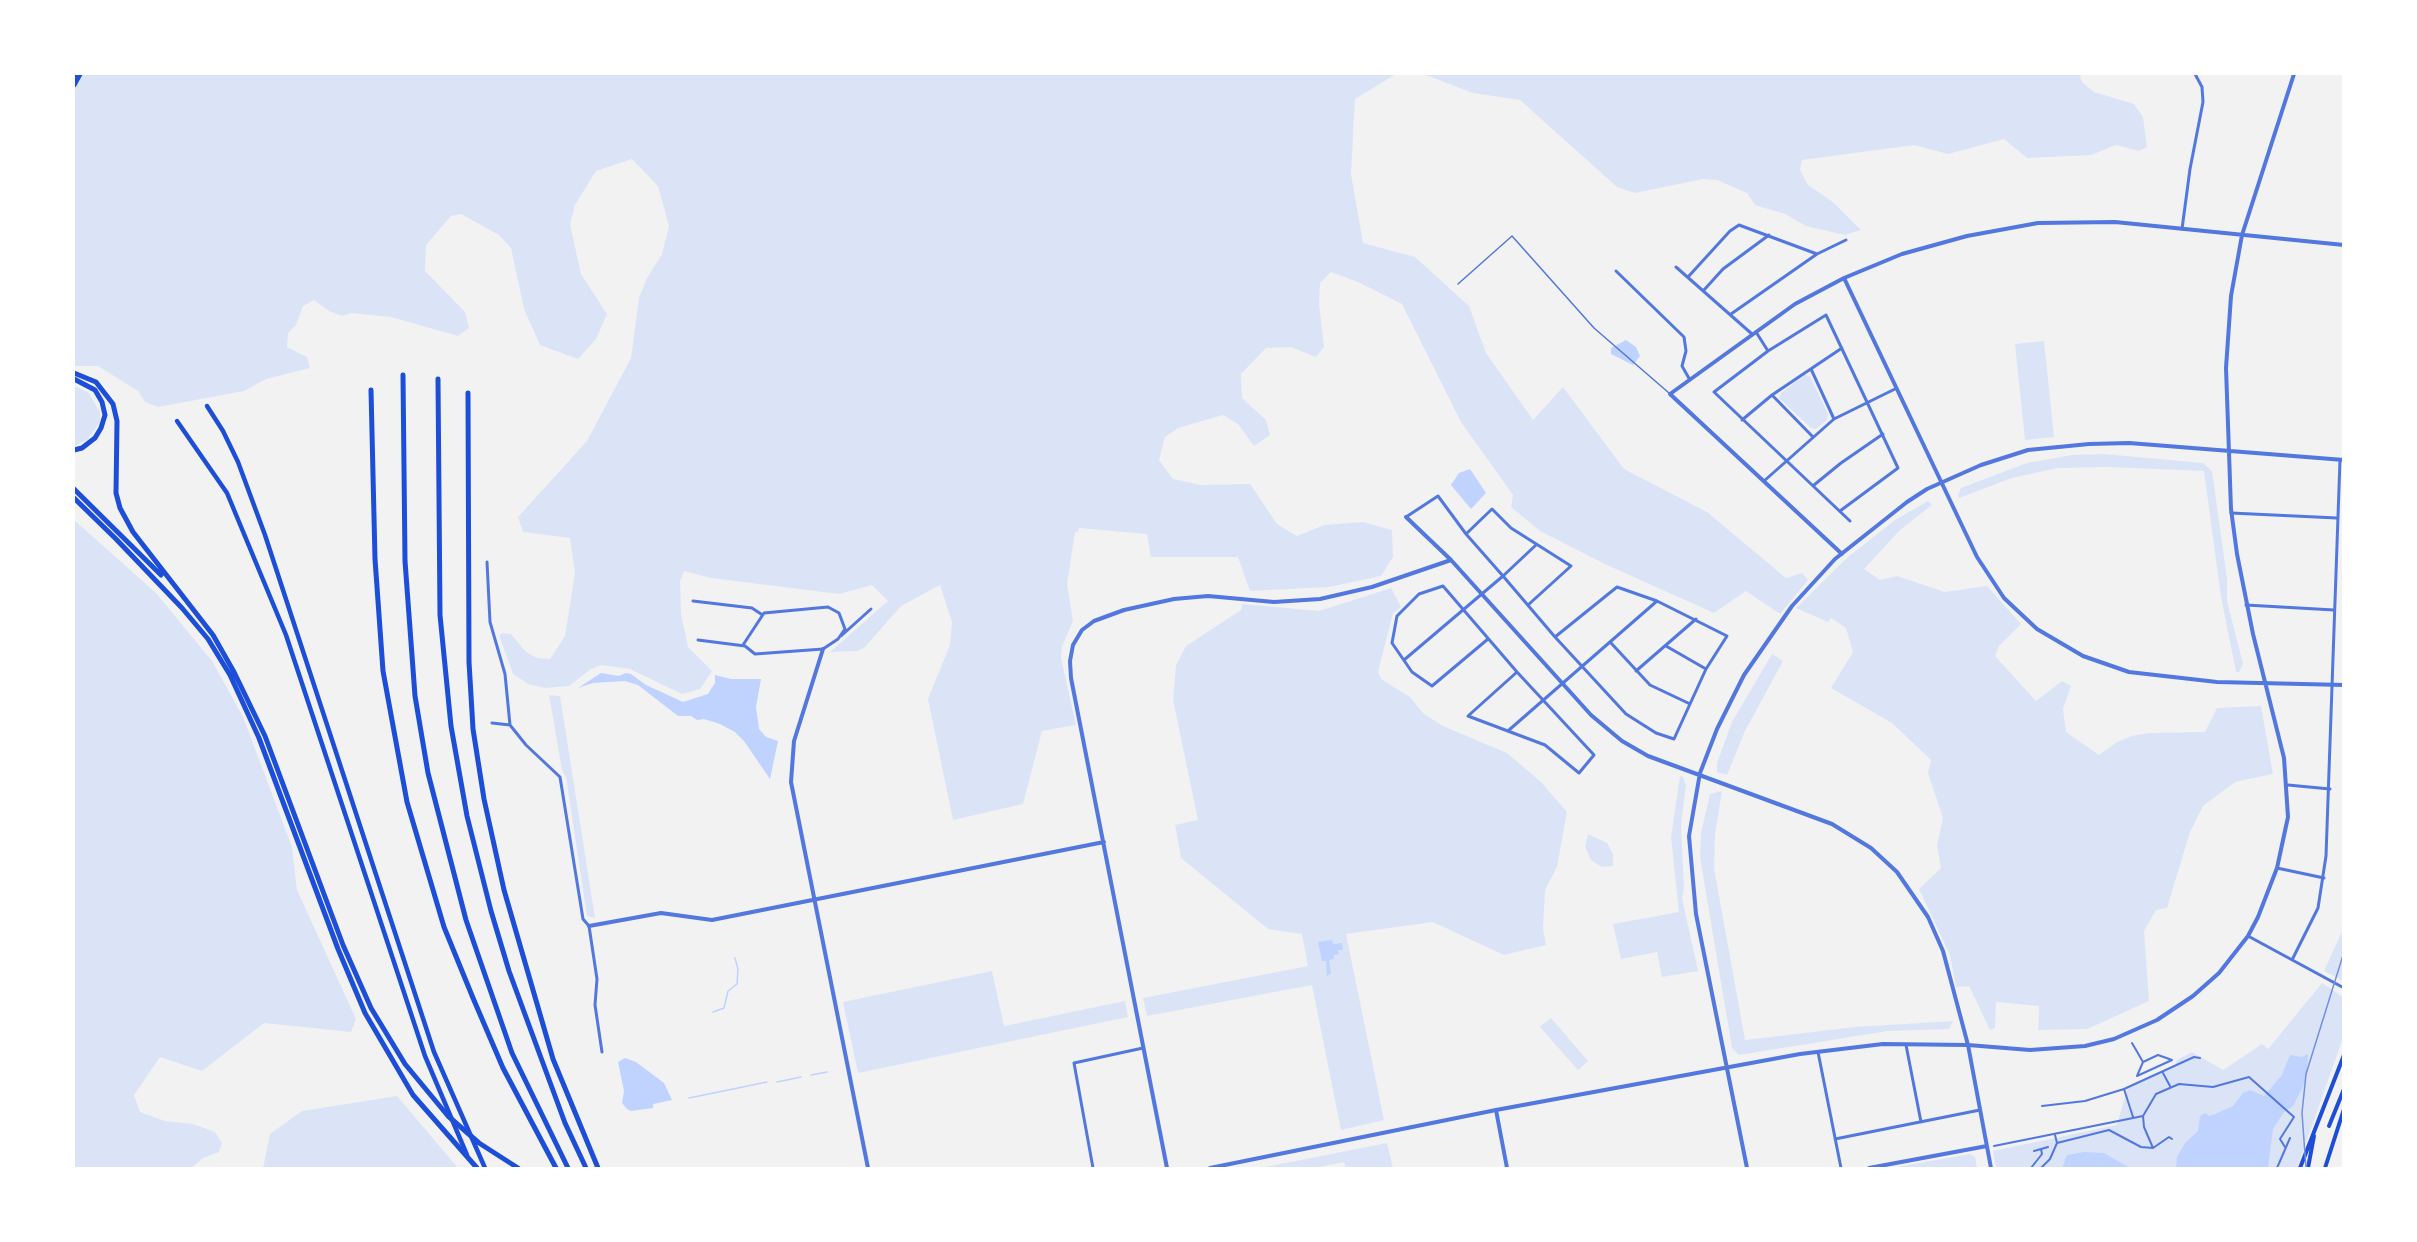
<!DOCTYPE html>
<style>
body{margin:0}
#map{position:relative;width:2417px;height:1242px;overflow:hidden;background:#f2f2f2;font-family:"Noto Sans",sans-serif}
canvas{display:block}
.frame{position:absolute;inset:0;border:75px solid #fff;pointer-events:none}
</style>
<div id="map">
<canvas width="2417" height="1242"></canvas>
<div class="frame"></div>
</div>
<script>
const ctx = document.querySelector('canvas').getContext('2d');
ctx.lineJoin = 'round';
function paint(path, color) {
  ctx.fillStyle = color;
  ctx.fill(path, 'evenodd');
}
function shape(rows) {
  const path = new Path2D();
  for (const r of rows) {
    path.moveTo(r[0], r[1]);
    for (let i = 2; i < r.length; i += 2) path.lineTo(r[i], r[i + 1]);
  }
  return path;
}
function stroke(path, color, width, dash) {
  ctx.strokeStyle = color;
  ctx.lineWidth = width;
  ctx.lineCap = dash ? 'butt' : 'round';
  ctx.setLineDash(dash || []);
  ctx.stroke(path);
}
paint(shape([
 [74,74,1396,74,1355,99,1351,174,1363,243,1415,257,1469,306,1486,353,1533,420,1563,387,1624,469,1707,512,1786,578,1802,573,1808,580,1780,614,1746,591,1714,613,1607,565,1540,531,1511,507,1513,495,1461,422,1402,304,1358,282,1331,272,1320,283,1319,304,1324,347,1316,357,1291,347,1266,348,1241,374,1242,398,1266,420,1270,435,1254,446,1238,424,1223,415,1178,428,1165,437,1159,460,1173,479,1201,485,1250,484,1277,524,1297,536,1324,525,1363,522,1392,530,1393,557,1381,576,1329,587,1250,591,1238,557,1151,557,1147,534,1079,528,1078,532,1075,532,1067,584,1073,621,1062,646,1061,658,1076,725,1042,731,1023,804,953,820,928,699,950,645,952,622,940,585,901,606,864,648,857,651,830,652,888,601,872,585,839,594,711,578,684,571,680,581,681,614,688,647,712,671,700,689,682,694,630,669,601,665,591,669,569,686,545,688,528,684,513,674,499,635,503,633,511,634,526,652,537,658,550,659,565,636,575,573,570,538,523,532,518,517,587,441,631,358,639,298,647,278,662,254,669,226,658,186,632,159,596,171,575,205,570,224,581,274,607,314,596,339,578,359,540,345,524,309,511,248,499,235,461,214,451,216,426,245,425,271,465,312,469,328,458,336,391,317,351,313,342,316,329,311,314,300,303,306,296,325,288,333,287,347,307,357,310,368,266,379,244,391,158,407,145,402,138,391,98,366,74,366],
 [1423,74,2083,74,2080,76,2082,82,2094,92,2134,104,2143,117,2147,147,2139,151,2116,145,2091,155,2027,158,2004,139,1948,154,1914,145,1802,160,1800,170,1808,185,1833,202,1861,230,1845,235,1806,226,1785,214,1755,205,1747,193,1717,180,1703,179,1635,193,1617,187,1520,100,1473,93],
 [2044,341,2054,437,2025,440,2015,344],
 [1805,375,1810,376,1828,414,1827,420,1816,429,1811,428,1779,398,1781,393],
 [74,386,88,392,100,412,100,422,87,440,74,446],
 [2104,454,2203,463,2212,471,2227,579,2227,601,2243,664,2239,672,2236,672,2221,597,2204,471,2108,467,2058,468,2012,478,1959,498,1958,495,1961,488,2027,463,2072,455],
 [1928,501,1932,505,1900,530,1864,569,1880,580,1897,576,1945,592,1987,586,2021,624,1999,646,1995,656,2036,701,2062,681,2071,686,2063,709,2066,732,2099,755,2117,742,2132,736,2148,733,2205,732,2217,708,2261,706,2273,774,2235,782,2203,806,2190,832,2167,908,2156,910,2144,931,2149,1001,2087,1029,2038,1030,2039,1006,1996,1002,1995,1028,1990,1030,1969,986,1956,987,1950,955,1919,889,1941,868,1937,845,1943,818,1928,773,1931,760,1892,723,1831,688,1853,652,1846,628,1831,618,1828,622,1796,608,1848,557,1895,520],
 [74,520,156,593,212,661,243,717,292,847,297,890,356,1019,351,1032,264,1023,202,1071,160,1057,134,1095,140,1112,165,1121,193,1124,215,1132,222,1143,219,1152,203,1158,191,1168,74,1168],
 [1391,588,1401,607,1393,613,1378,672,1381,679,1410,697,1424,714,1443,726,1507,753,1541,782,1567,812,1557,867,1545,890,1543,928,1546,945,1504,955,1433,922,1346,934,1384,1120,1341,1130,1312,985,1147,1016,1143,998,1308,966,1302,934,1268,929,1181,858,1175,825,1198,820,1173,700,1176,665,1186,646,1241,610,1242,604,1319,611],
 [1772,654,1783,661,1745,731,1727,775,1717,772,1717,763,1732,722],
 [549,695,560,696,595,918,587,916,566,777,562,770],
 [1680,776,1683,777,1686,785,1681,825,1684,889,1682,898,1698,971,1662,977,1657,952,1621,959,1613,924,1679,912,1671,837],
 [1722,791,1715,834,1714,868,1745,1040,1855,1027,1953,1021,1949,1029,1888,1031,1739,1055,1732,1048,1700,857,1701,833,1710,794],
 [1588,834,1607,843,1613,854,1613,866,1602,867,1591,860,1585,847],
 [2343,929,2343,981,2324,971],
 [992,971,1004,1026,1125,1001,1128,1017,858,1073,843,1002],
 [2322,983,2343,997,2343,1038,2297,1168,1996,1168,1993,1151,2117,1125,2128,1086,2175,1065,2177,1060,2192,1052,2223,1070,2262,1044,2268,1049],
 [1551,1018,1588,1061,1578,1070,1540,1027],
 [397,1096,458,1168,263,1168,270,1134,302,1111],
 [1387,1143,1393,1168,1346,1168,1344,1162,1314,1168,1260,1168],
 [1970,1154,1975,1157,1977,1168,1891,1168]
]), '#dbe4f7');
paint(shape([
 [1626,340,1636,347,1640,356,1633,365,1611,354,1611,348],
 [1470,469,1486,493,1471,509,1451,485,1459,473],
 [601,673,619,676,626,673,631,674,646,685,683,702,708,694,715,683,715,675,731,679,761,679,756,707,759,729,766,737,778,741,770,779,744,741,735,732,720,724,704,719,697,720,691,716,678,716,638,685,625,681,593,683,578,688],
 [1332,940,1333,944,1342,943,1343,950,1338,950,1339,954,1334,955,1334,959,1329,960,1331,973,1327,976,1326,961,1322,961,1318,942],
 [2308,1054,2307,1075,2302,1089,2293,1106,2284,1112,2273,1129,2268,1168,2176,1168,2177,1157,2185,1143,2198,1131,2200,1116,2205,1113,2209,1116,2215,1114,2233,1106,2243,1093,2250,1090,2264,1096,2282,1075,2290,1055,2302,1057],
 [625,1058,636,1062,664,1083,672,1100,653,1104,653,1108,631,1111,627,1109,622,1103,624,1091,618,1062],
 [2084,1152,2104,1153,2130,1168,2062,1168,2067,1155]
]), '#bfd3fe');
stroke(shape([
 [713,1012,724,1008,728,991,737,984,738,969,735,958],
 [811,1075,827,1072],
 [777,1082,801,1077],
 [689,1098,767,1082]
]), '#bfd3fe', 1.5);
stroke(shape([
 [1458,284,1512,236,1594,328,1669,393]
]), '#5277de', 1.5);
stroke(shape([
 [2132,1043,2143,1062],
 [2163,1073,2170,1086],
 [2137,1076,2143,1062,2158,1055,2172,1060],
 [2137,1076,2172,1060],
 [2124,1089,2194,1057,2200,1058],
 [2042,1106,2085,1101,2124,1089,2133,1117],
 [2057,1143,2109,1130,2141,1147,2153,1148,2169,1137,2172,1139],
 [1994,1146,2143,1116],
 [2153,1148,2144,1127,2143,1116,2156,1094,2179,1084,2213,1087,2249,1077,2294,1117,2280,1139,2285,1147],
 [2034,1151,2048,1147],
 [2031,1168,2042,1154,2041,1149],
 [2041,1168,2050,1159,2057,1143,2055,1135],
 [2277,1168,2290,1138]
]), '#5277de', 2);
stroke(shape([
 [2182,229,2190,169,2203,102,2202,87,2195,74],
 [1676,267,1752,334],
 [1616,271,1684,337,1686,351,1682,366,1690,380],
 [1688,277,1730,231,1739,225,1817,254],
 [1704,290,1723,269,1769,235],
 [1731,314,1817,254,1846,240],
 [1756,332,1768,351],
 [1811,369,1834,419],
 [1772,395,1813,437],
 [1742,420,1772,395,1842,348],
 [1764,481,1834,419,1895,389],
 [1814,485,1841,463,1883,434],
 [1840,511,1898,468,1826,315,1768,351,1714,392,1850,521],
 [2231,513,2337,518],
 [1406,517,1438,496,1466,534],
 [487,562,490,622,505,674,510,725,526,745,560,777,583,919,589,926,597,979,595,1005,602,1052],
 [693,601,752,608,761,614],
 [1528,605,1571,566,1511,528,1492,509,1466,534,1503,576,1536,545],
 [2246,605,2334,610],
 [841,636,871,609],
 [1555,637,1626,714,1656,733,1674,739,1706,669,1727,636,1657,601],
 [1488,639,1432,686,1412,672,1392,643,1397,616,1419,594,1443,586,1517,672],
 [698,640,745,646,755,654,823,649,838,639,845,629,839,613,828,607,764,613,743,645],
 [1611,643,1650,685,1688,703],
 [1666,646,1706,669],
 [1404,660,1503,576,1555,637,1617,587,1657,601,1509,730],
 [1636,671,1696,619],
 [1517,672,1594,755,1579,773,1545,745,1468,716,1517,672],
 [492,723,510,725],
 [2288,785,2330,789],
 [2277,868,2324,878],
 [2248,936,2344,988],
 [2292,960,2318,908,2326,856,2340,460],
 [1906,1045,1921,1122],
 [1818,1052,1841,1168],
 [1835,1139,1980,1110],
 [1093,1168,1074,1063,1143,1048]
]), '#5277de', 3);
stroke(shape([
 [1844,278,1977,557,2004,598,2037,629,2083,656,2129,672,2217,682,2344,685],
 [1406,517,1451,560,1591,715,1622,741,1648,756,1832,824,1871,848,1897,872,1928,917,1943,951,1968,1045,1991,1168],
 [1842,554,1670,394,1795,304,1844,278,1902,254,1967,236,2038,223,2115,222,2344,245],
 [823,649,794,741,791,782,868,1168],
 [589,926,661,913,712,920,1104,842],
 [1496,1110,1507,1168],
 [1167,1168,1071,678,1070,661,1073,645,1082,630,1094,621,1124,610,1174,599,1208,596,1274,602,1320,599,1372,587,1451,560],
 [1210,1168,1496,1110,1800,1054,1883,1044,1968,1045,2030,1050,2085,1046,2114,1039,2157,1020,2193,996,2219,973,2248,936,2258,917,2277,868,2288,817,2284,758,2253,634,2237,554,2231,509,2226,368,2231,296,2242,235,2294,74],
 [1747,1168,1696,914,1689,836,1700,773,1717,729,1744,675,1792,606,1835,559,1907,502,1927,489,1981,465,2028,450,2089,444,2129,443,2344,460],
 [1869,1168,1987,1146]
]), '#5277de', 4);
stroke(shape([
 [2329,1126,2344,1089],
 [2300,1168,2344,1055],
 [2308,1168,2314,1136],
 [2325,1168,2344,1109]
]), '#1d4ed8', 4);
stroke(shape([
 [207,406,223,431,238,462,265,535,434,1052,485,1168],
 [177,421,227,493,286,635,425,1056,467,1155]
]), '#1d4ed8', 4.5);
stroke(shape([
 [74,75,74,74],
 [74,85,80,74],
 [74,373,96,382,113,404,117,421,116,493,120,508,133,532,213,635,234,672,265,736,343,945,371,1008,405,1064,448,1116,479,1143,518,1168],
 [403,375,405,561,415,696,428,773,466,920,512,1053,568,1168],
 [74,379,95,390,102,402,105,415,101,428,95,438,82,448,74,450],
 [438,379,440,615,451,726,467,816,491,911,509,971,565,1123,586,1168],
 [371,390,375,559,383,671,407,802,444,927,473,998,503,1068,556,1168],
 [468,393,469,662,473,729,484,799,504,890,553,1059,598,1168],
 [74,489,161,575],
 [74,498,116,539,182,608,208,639,230,675,259,738,338,949,365,1013,413,1095,477,1168]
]), '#1d4ed8', 5);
stroke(shape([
 [2306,1168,2302,1113,2306,1074,2344,952]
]), '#7290e2', 1.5);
</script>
